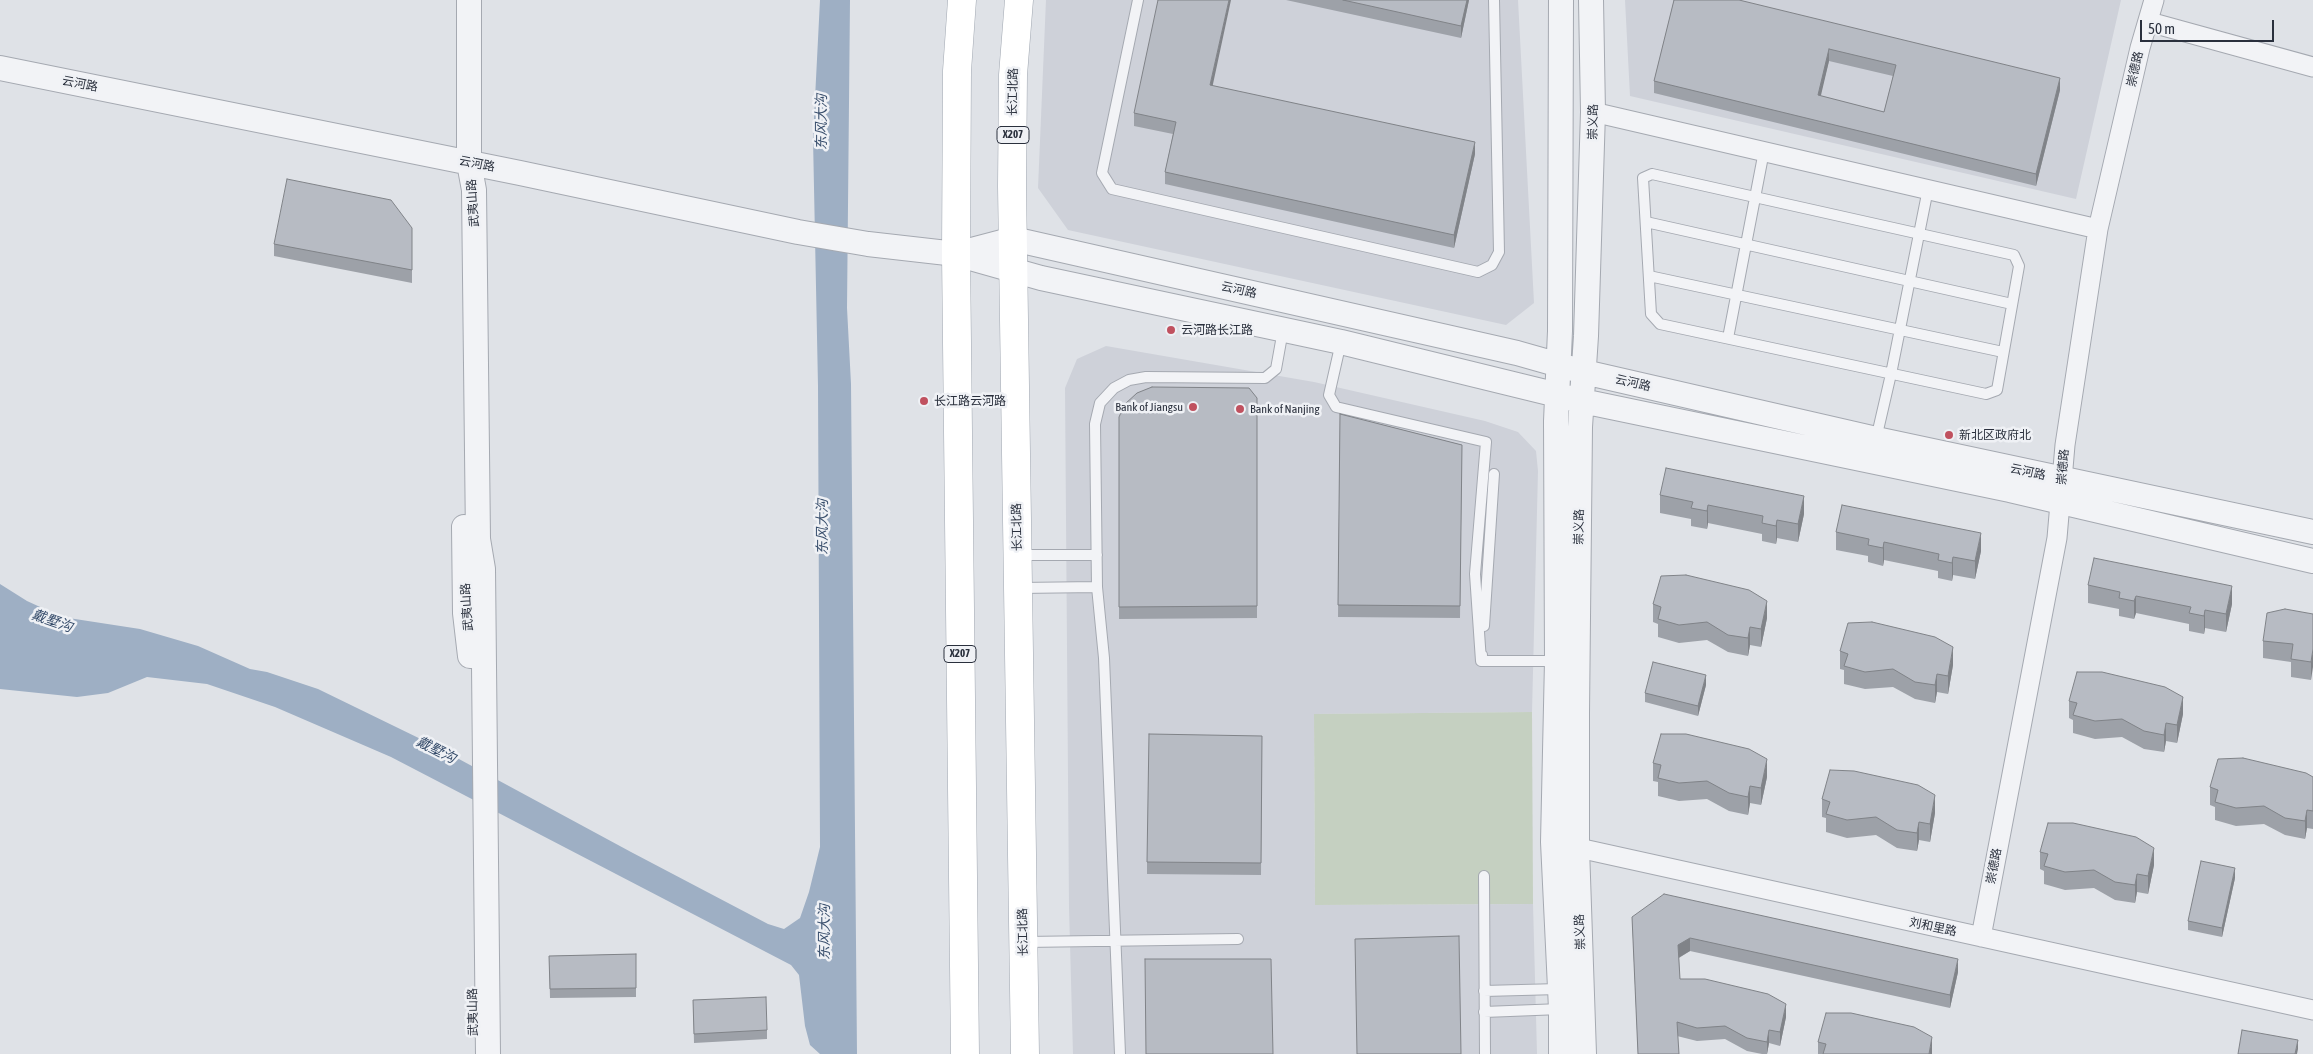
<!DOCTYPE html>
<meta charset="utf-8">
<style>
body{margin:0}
#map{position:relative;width:2313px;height:1054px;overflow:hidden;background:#dfe2e7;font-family:"Asap Condensed",sans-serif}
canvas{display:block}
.scale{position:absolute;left:2140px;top:20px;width:134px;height:22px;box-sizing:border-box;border:2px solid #2a303d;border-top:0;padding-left:6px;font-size:15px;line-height:18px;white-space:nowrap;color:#2a303d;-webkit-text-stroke:4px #eff1f5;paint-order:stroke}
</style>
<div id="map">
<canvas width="2313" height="1054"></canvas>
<div class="scale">50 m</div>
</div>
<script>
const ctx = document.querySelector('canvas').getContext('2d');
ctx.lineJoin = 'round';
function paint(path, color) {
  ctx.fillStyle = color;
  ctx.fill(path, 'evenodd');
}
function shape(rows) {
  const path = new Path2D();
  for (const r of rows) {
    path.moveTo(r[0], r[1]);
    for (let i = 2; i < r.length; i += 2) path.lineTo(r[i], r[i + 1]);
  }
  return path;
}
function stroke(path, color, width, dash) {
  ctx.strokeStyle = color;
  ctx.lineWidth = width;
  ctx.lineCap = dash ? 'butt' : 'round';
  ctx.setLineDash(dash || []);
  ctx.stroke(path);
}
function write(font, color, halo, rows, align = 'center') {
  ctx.font = font + ' "Asap Condensed","Noto Sans SC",sans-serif';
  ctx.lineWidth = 5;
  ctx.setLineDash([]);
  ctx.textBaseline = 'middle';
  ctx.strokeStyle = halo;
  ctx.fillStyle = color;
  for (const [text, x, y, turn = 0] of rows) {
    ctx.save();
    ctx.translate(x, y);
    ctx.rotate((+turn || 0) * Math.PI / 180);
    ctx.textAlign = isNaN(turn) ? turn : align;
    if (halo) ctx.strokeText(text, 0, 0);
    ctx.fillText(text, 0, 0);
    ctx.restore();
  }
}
paint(shape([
 [1046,0,1518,0,1534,303,1506,325,1068,230,1038,188],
 [1625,0,2121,0,2076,199,1630,96],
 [1106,346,1314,382,1485,421,1518,432,1536,451,1538,471,1532,712,1314,714,1315,905,1533,904,1537,1054,1073,1054,1069,907,1065,388,1077,359]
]), '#ced1d9');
paint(shape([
 [1532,712,1533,904,1315,905,1314,714]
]), '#c5d0c1');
paint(shape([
 [820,0,850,0,847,308,851,384,857,1054,820,1054,810,1045,805,1026,799,975,791,965,391,757,275,707,207,684,147,677,108,693,77,697,0,689,0,584,27,601,62,617,140,629,198,646,250,669,267,672,318,689,433,745,631,852,768,924,784,929,800,918,809,892,820,847,818,386,813,138]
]), '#9eafc4');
const service = shape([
 [1138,0,1102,173,1112,189,1478,272,1492,265,1499,252,1494,0],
 [1652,174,2014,255,2019,266,1997,390,1986,394,1660,324,1651,314,1643,178,1652,174],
 [1646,222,2012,304],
 [1649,276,2003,352],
 [1728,338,1764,151],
 [1341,342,1329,395,1336,407,1486,442,1475,574,1481,661],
 [1876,439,1891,374,1928,189],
 [1018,555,1097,555],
 [1019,588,1097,587],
 [1484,626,1494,474],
 [1482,655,1481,661,1557,661],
 [1484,876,1485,1054],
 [1025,942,1238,939],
 [1484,991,1559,989],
 [1484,1012,1561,1009],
 [1120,1054,1104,658,1097,587,1095,424,1100,403,1114,388,1129,380,1146,377,1265,378,1276,369,1283,330]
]);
const minor = shape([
 [2149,22,2313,67],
 [1593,112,2098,229],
 [1565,845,2313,1010],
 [1981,937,2057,538,2065,445,2098,229,2140,48,2154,0]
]);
const tertiary = shape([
 [469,0,469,163,474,190,478,539,483,569,488,1054],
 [0,68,520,173,798,232,868,244,956,254,1041,278,1341,342,1582,401,2010,490,2313,561],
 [956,254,1013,239,1517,353,1584,372,1876,439,2313,532],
 [464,527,465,613,470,656],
 [1561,1054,1561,1009,1553,842,1557,661,1556,421,1560,331,1561,0],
 [1584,1054,1577,848,1577,713,1580,427,1586,336,1593,112,1591,0]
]);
const primary = shape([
 [962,0,957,71,956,254,965,1054],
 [1019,0,1013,75,1012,186,1025,1054]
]);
stroke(service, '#a5a9b1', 12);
stroke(minor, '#a5a9b1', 21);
stroke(tertiary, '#a5a9b1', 26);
stroke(primary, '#a0a7b1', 29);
stroke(service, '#f2f3f6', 10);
stroke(minor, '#f2f3f6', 19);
stroke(tertiary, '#f2f3f6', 24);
stroke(primary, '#fff', 28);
paint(shape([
 [1286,0,1469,0,1461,38],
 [1674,0,2060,90,2036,186,1654,93,1654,81],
 [1829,61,1893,76,1884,112,1820,96],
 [1212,86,1475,154,1454,248,1165,184,1165,172,1173,134,1134,126,1134,113],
 [412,228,412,283,274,256,274,244],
 [1257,398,1257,618,1119,619,1119,417],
 [1340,414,1462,445,1460,618,1338,617],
 [1660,495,1804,514,1798,542,1777,538,1776,544,1762,541,1762,534,1708,523,1707,529,1691,526,1691,519,1660,513],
 [1836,532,1981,551,1975,579,1953,575,1952,581,1938,578,1938,571,1884,560,1883,566,1868,562,1868,556,1836,550],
 [2088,585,2232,604,2226,632,2205,628,2204,634,2189,631,2189,624,2136,613,2134,619,2119,616,2119,609,2088,603],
 [1653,604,1767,618,1761,647,1750,645,1748,656,1728,652,1707,640,1679,643,1658,637,1658,624,1653,622],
 [2313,614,2311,680,2291,677,2291,662,2263,658,2263,641],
 [1840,651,1953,665,1948,694,1937,692,1935,703,1915,699,1893,687,1865,689,1844,684,1844,670,1840,669],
 [1706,685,1698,716,1645,702,1645,693],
 [2069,701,2183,714,2177,743,2166,741,2164,752,2144,749,2122,737,2095,739,2073,733,2073,720,2069,718],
 [1262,736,1261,875,1147,874,1147,862],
 [1653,763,1767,777,1761,805,1750,803,1748,815,1729,811,1707,799,1679,801,1658,796,1658,782,1653,781],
 [2313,777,2313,829,2307,828,2305,839,2285,835,2264,824,2236,826,2215,820,2215,807,2210,805,2210,787],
 [1822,799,1935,813,1930,842,1919,840,1917,851,1897,848,1876,835,1847,838,1826,832,1826,818,1822,817],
 [2040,852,2154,865,2148,894,2137,892,2135,903,2115,900,2094,888,2065,890,2044,884,2044,871,2040,869],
 [2235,878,2222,937,2188,930,2188,921],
 [1632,917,1958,972,1950,1008,1690,951,1679,958,1680,979,1786,1017,1780,1046,1769,1043,1767,1054,1762,1054,1747,1051,1725,1039,1697,1041,1677,1036,1679,1054,1638,1054],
 [636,954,636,997,550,998,549,956],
 [693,1000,767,1030,767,1039,694,1043],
 [1818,1042,1932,1054,1818,1054]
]), '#9da1a8');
paint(shape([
 [1229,0,1231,0,1210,98,1210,85],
 [1467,0,1469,0,1461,38,1461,26],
 [1829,49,1829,61,1818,108,1818,95],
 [2060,78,2060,90,2036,186,2036,174],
 [1475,142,1475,154,1454,248,1454,235],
 [1804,496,1804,514,1798,542,1798,524],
 [1708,505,1708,523,1707,529,1707,511],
 [1777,520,1777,538,1776,544,1776,526],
 [1981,533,1981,551,1975,579,1975,561],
 [1884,542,1884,560,1883,566,1883,548],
 [1953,557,1953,575,1952,581,1952,563],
 [2232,586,2232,604,2226,632,2226,614],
 [2136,596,2136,613,2134,619,2134,601],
 [1767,601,1767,618,1761,647,1761,629],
 [2205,610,2205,628,2204,634,2204,616],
 [1750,627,1750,645,1748,656,1748,638],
 [1953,647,1953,665,1948,694,1948,676],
 [2313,649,2313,667,2311,680,2311,662],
 [1937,674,1937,692,1935,703,1935,685],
 [1706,675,1706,685,1698,716,1698,706],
 [2183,697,2183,714,2177,743,2177,725],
 [2166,723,2166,741,2164,752,2164,735],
 [1767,759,1767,777,1761,805,1761,788],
 [1750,786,1750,803,1748,815,1748,797],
 [1935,795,1935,813,1930,842,1930,824],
 [2307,810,2307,828,2305,839,2305,821],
 [1919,822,1919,840,1917,851,1917,833],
 [2154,848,2154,865,2148,894,2148,876],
 [2235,868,2235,878,2222,937,2222,928],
 [2137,874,2137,892,2135,903,2135,885],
 [1690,938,1690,951,1678,958,1678,945],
 [1958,959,1958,972,1950,1008,1950,995],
 [1786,1004,1786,1017,1780,1046,1780,1032],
 [1769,1030,1769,1043,1767,1054,1767,1042],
 [1932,1037,1932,1054,1929,1054],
 [2298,1040,2298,1049,2297,1054,2295,1054]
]), '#808388');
const building = shape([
 [1158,0,1229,0,1210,85,1475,142,1454,235,1165,172,1176,122,1134,113,1158,0],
 [1343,0,1467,0,1461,26,1343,0],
 [1674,0,1739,0,2060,78,2036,174,1654,81,1674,0],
 [1829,49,1896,65,1884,112,1818,95,1829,49],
 [287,179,391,200,412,228,412,270,274,244,287,179],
 [1152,387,1249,388,1257,398,1257,606,1119,607,1119,417,1125,404,1137,393,1152,387],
 [1340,414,1462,445,1460,606,1338,605,1340,414],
 [1666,468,1804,496,1798,524,1777,520,1776,526,1762,523,1763,516,1708,505,1707,511,1691,508,1693,502,1660,495,1666,468],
 [1842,505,1981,533,1975,561,1953,557,1952,563,1938,560,1939,554,1884,542,1883,548,1868,545,1869,539,1836,532,1842,505],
 [2094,558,2232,586,2226,614,2205,610,2204,616,2189,613,2191,607,2136,596,2134,601,2119,598,2120,592,2088,585,2094,558],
 [1686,575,1749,590,1767,601,1761,629,1750,627,1748,638,1728,635,1707,622,1679,625,1658,619,1661,607,1653,604,1661,576,1686,575],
 [2285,609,2313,614,2313,649,2311,662,2291,659,2293,644,2263,641,2267,613,2285,609],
 [1872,622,1935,637,1953,647,1948,676,1937,674,1935,685,1915,682,1893,669,1865,672,1844,666,1848,654,1840,651,1848,623,1872,622],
 [1653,662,1706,675,1698,706,1645,693,1653,662],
 [2077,672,2102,672,2165,687,2183,697,2177,725,2166,723,2164,735,2144,731,2122,719,2095,721,2073,715,2077,703,2069,701,2077,672],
 [1149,734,1262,736,1261,863,1147,862,1149,734],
 [1661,734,1686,734,1749,749,1767,759,1761,788,1750,786,1748,797,1729,793,1707,781,1679,783,1658,778,1661,765,1653,763,1661,734],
 [2243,758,2306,773,2313,777,2313,811,2307,810,2305,821,2285,818,2264,806,2236,808,2215,802,2218,790,2210,787,2218,759,2243,758],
 [1830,770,1854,771,1918,785,1935,795,1930,824,1919,822,1917,833,1897,830,1876,817,1847,820,1826,814,1830,802,1822,799,1830,770],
 [2048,823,2073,823,2136,837,2154,848,2148,876,2137,874,2135,885,2115,882,2094,870,2065,872,2044,866,2048,854,2040,852,2048,823],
 [2201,861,2235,868,2222,928,2188,921,2201,861],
 [1664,894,1958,959,1950,995,1690,938,1678,945,1680,979,1705,979,1768,994,1786,1004,1780,1032,1769,1030,1767,1042,1747,1038,1725,1026,1697,1028,1677,1022,1679,1054,1638,1054,1632,917,1664,894],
 [1459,936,1461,1054,1357,1054,1355,939,1459,936],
 [636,954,636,988,550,989,549,956,636,954],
 [1145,959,1271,959,1273,1054,1146,1054,1145,959],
 [766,997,767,1030,694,1034,693,1000,766,997],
 [1826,1013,1851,1013,1914,1027,1932,1037,1929,1054,1823,1054,1826,1044,1818,1042,1826,1013],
 [2242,1030,2298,1040,2295,1054,2238,1054,2242,1030]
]);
paint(building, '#b7bbc3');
stroke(building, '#808388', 1);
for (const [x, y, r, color] of [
 [1171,330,5,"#c0515f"],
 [924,401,5,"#c0515f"],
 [1193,407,5,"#c0515f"],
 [1240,409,5,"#c0515f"],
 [1949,435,5,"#c0515f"]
]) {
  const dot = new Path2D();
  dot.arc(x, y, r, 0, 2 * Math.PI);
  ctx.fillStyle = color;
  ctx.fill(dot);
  stroke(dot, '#eff1f5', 2);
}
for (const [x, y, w] of [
 [1013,135,32],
 [960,654,32]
]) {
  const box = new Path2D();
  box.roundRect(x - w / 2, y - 8.5, w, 17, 4);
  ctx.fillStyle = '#eff1f5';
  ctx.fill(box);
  stroke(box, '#2a303d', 1);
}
write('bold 11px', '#2a303d', null, [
 ["X207",1013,135],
 ["X207",960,654]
]);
write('12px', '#2a303d', '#eff1f5', [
 ["崇德路",2135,69,-77],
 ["云河路",80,84,11],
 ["长江北路",1013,92,-89],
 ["崇义路",1593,122,-89],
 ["云河路",477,164,11],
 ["武夷山路",473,203,-94],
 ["云河路",1239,290,13],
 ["云河路",1633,383,13],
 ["崇德路",2063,467,-85],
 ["云河路",2028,472,12],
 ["长江北路",1017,527,-91],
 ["崇义路",1579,527,-89],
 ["武夷山路",467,607,-94],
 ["崇德路",1994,866,-79],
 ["刘和里路",1933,927,12],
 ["长江北路",1023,932,-91],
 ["崇义路",1580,932,-92],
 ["武夷山路",473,1012,-91]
]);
write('12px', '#2a303d', '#eff1f5', [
 ["云河路长江路",1181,330],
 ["长江路云河路",934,401],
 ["Bank of Jiangsu",1183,407,"right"],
 ["Bank of Nanjing",1250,409],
 ["新北区政府北",1959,435]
], 'left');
write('italic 14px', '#384e6c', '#eff1f5', [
 ["东风大沟",822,122,-90],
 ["东风大沟",823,527,-90],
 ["戴墅沟",52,621,19],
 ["戴墅沟",436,750,27],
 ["东风大沟",825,932,-90]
]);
</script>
